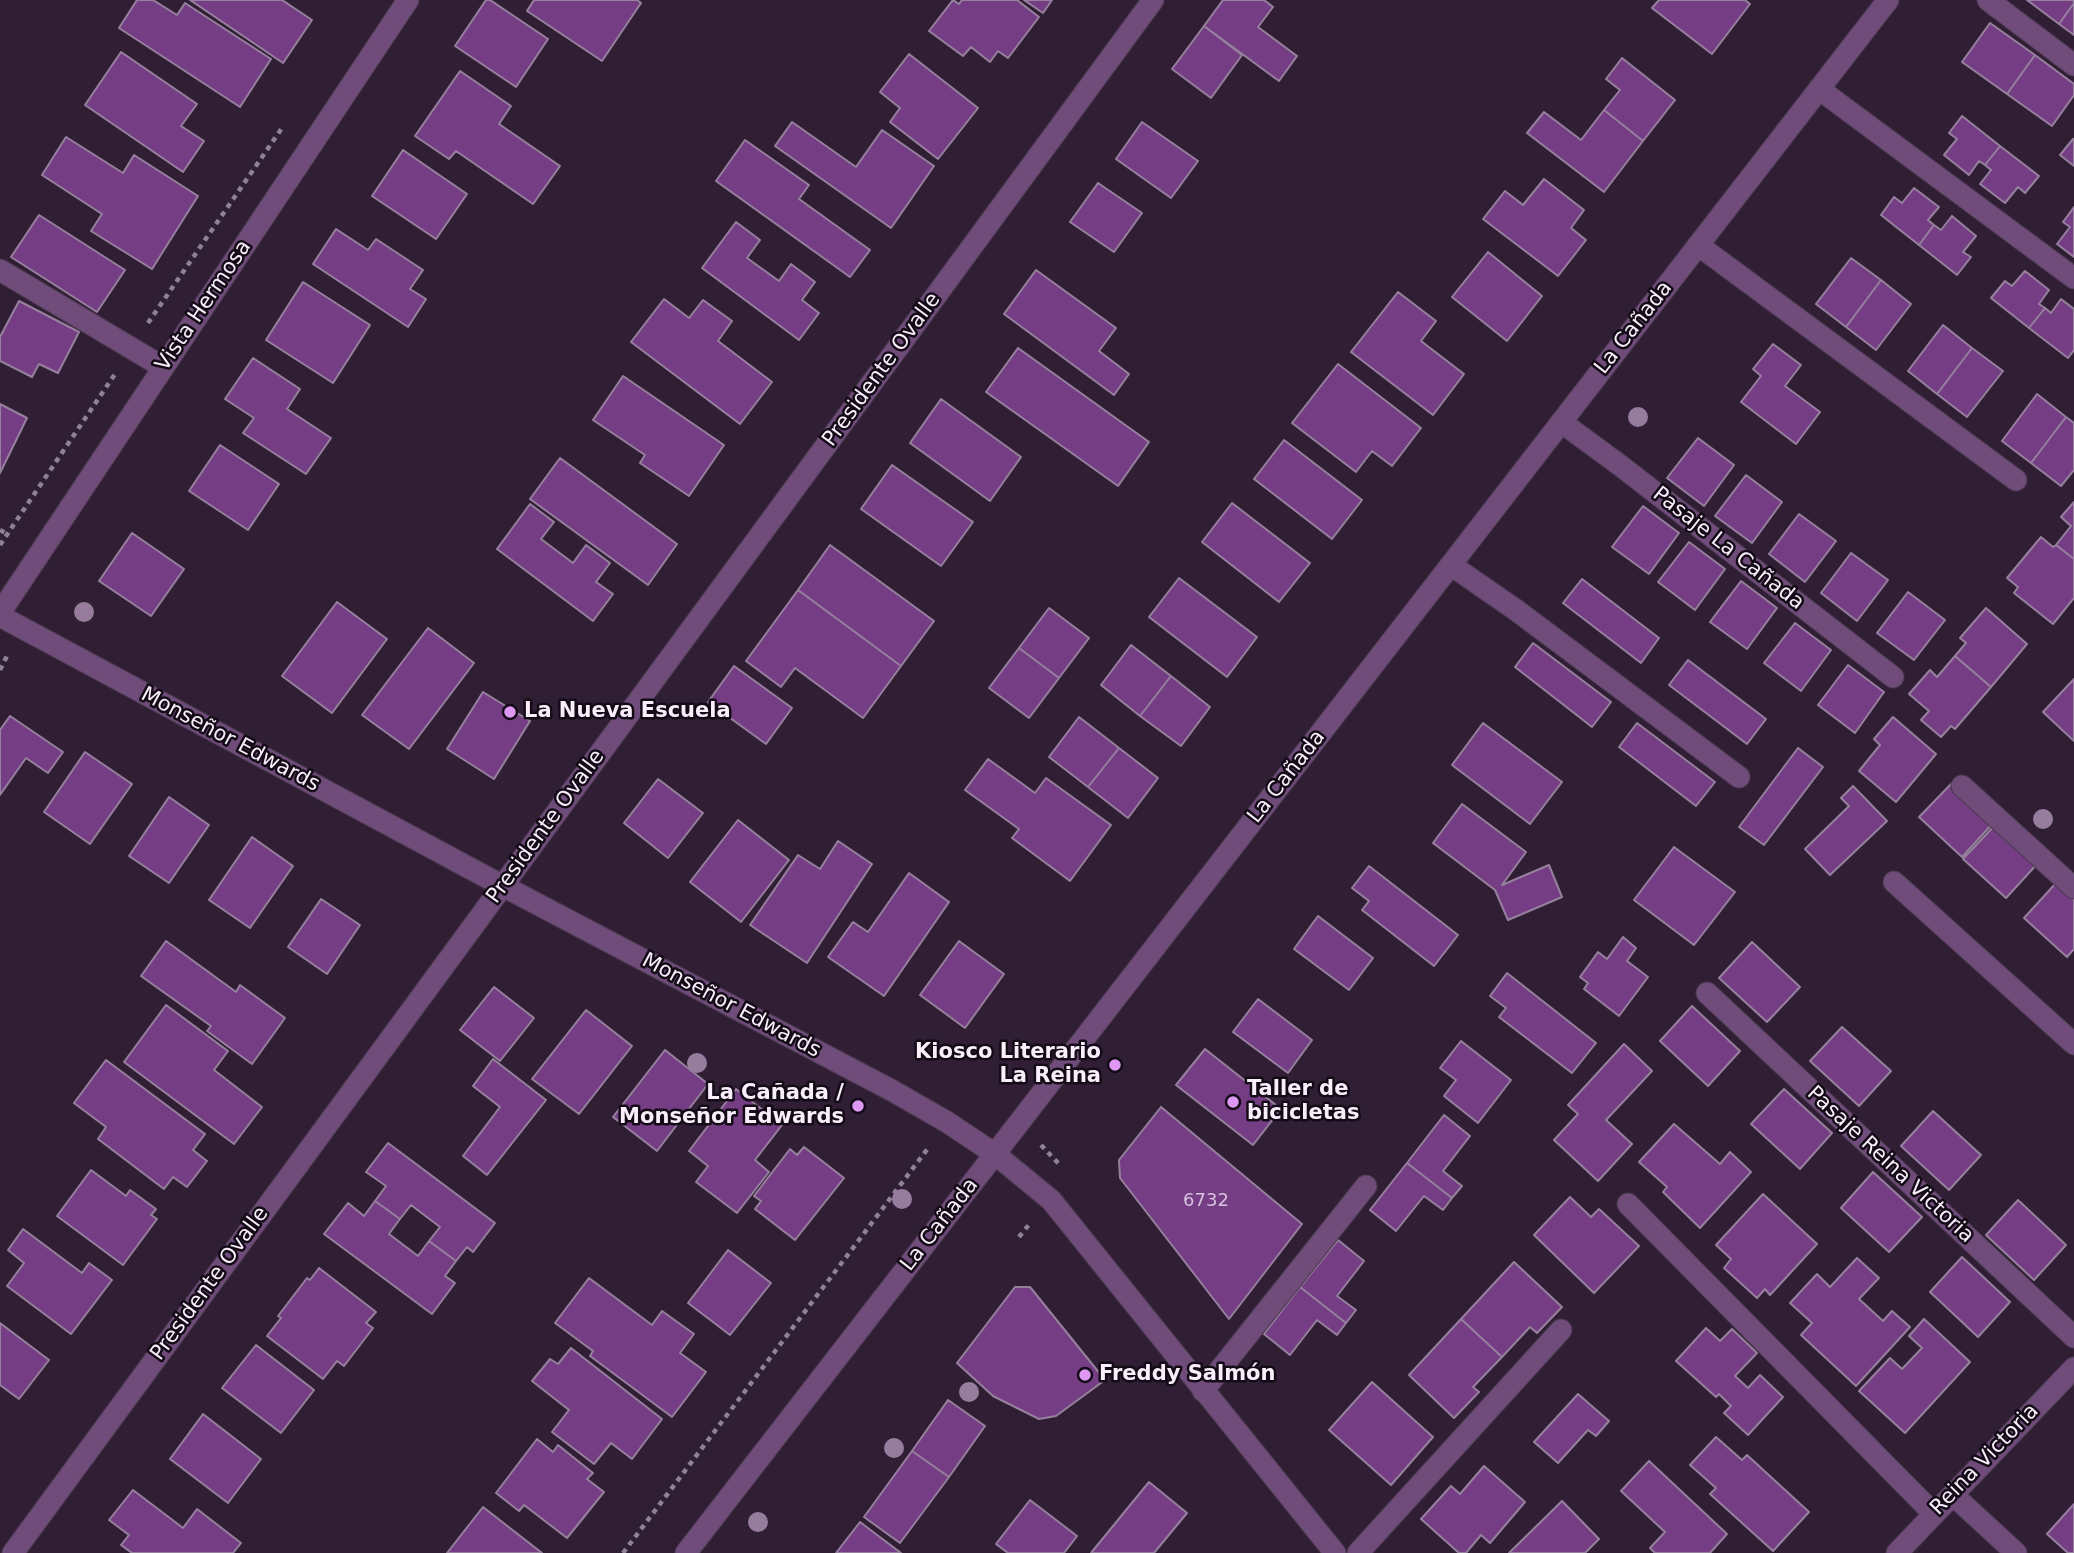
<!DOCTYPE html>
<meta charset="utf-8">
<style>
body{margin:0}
canvas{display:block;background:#301e35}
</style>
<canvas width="2074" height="1553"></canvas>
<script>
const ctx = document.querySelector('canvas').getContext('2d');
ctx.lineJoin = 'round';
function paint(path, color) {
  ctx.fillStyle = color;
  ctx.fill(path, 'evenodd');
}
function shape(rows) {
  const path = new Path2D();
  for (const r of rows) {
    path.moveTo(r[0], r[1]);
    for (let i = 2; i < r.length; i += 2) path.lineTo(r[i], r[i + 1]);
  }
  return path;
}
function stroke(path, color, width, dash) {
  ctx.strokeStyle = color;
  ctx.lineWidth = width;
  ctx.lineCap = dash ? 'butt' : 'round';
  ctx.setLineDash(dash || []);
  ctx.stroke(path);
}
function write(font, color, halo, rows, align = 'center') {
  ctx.font = font + ' "DejaVu Sans",sans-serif';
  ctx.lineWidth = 5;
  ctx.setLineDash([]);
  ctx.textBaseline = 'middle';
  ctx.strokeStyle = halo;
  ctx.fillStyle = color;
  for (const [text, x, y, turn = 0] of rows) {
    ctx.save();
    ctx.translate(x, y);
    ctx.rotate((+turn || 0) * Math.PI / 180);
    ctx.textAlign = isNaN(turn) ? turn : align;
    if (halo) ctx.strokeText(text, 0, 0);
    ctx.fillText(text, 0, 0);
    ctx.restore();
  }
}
const building = shape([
 [137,0,153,0,177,15,185,3,271,59,240,107,119,28,137,0],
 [190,0,282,0,312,20,283,63,190,0],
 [486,0,490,0,548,39,516,87,455,46,486,0],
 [534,0,637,0,641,3,602,61,527,11,534,0],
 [953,0,959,4,962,0,1017,0,1039,17,1008,58,998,51,990,62,971,47,963,56,929,31,953,0],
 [1024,0,1052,0,1043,13,1024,0],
 [1223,0,1264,0,1273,7,1258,27,1297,56,1279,81,1204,26,1223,0],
 [1659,0,1745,0,1750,4,1712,54,1652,8,1659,0],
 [2027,0,2074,0,2074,3,2059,24,2027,0],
 [2074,3,2074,35,2059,24,2074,3],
 [1990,23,2035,55,2007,94,1962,62,1990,23],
 [1204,26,1242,55,1211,98,1172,69,1204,26],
 [121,52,197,104,181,126,204,141,183,172,85,105,121,52],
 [909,54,978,108,938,159,890,122,900,108,880,92,909,54],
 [2035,55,2074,84,2074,95,2052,126,2007,94,2035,55],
 [1622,58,1675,100,1643,141,1604,110,1620,90,1606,79,1622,58],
 [460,71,511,106,499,124,560,166,533,204,456,151,449,159,415,136,460,71],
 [1604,110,1643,141,1604,192,1527,133,1544,112,1581,140,1604,110],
 [1962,116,2000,146,1985,165,1979,161,1969,175,1944,155,1957,139,1949,133,1962,116],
 [792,122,856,167,882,130,934,166,891,228,775,146,792,122],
 [1142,122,1198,161,1171,198,1116,159,1142,122],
 [66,137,123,173,134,155,198,196,152,269,91,231,102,214,42,175,66,137],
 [2073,139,2074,140,2074,166,2060,155,2073,139],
 [745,140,809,185,799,199,870,250,850,277,716,181,745,140],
 [2000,146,2039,176,2025,193,2018,187,2005,203,1980,184,1991,170,1985,165,2000,146],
 [403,150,467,194,436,239,372,196,403,150],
 [1544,179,1584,210,1571,228,1586,240,1558,276,1483,219,1505,191,1523,205,1544,179],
 [1098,183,1142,213,1114,252,1070,222,1098,183],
 [1914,188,1939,207,1928,220,1934,225,1919,245,1881,215,1894,197,1902,203,1914,188],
 [2074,207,2074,257,2057,244,2070,227,2063,222,2074,207],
 [39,215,125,270,97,312,11,257,39,215],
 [1952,216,1976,236,1963,252,1971,257,1957,275,1919,245,1934,225,1941,230,1952,216],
 [736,222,760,240,747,258,779,281,791,264,815,282,802,300,819,313,799,340,702,268,736,222],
 [336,229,368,250,376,239,423,270,410,289,426,299,408,327,313,264,336,229],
 [1488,252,1542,296,1507,341,1452,297,1488,252],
 [1851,258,1881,280,1846,327,1816,304,1851,258],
 [1036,270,1116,328,1099,351,1129,374,1114,395,1004,314,1036,270],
 [2025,271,2049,290,2039,304,2045,308,2029,328,1991,298,2005,281,2012,286,2025,271],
 [1881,280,1911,304,1876,350,1846,327,1881,280],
 [303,282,370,325,333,383,266,340,303,282],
 [1398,292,1436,321,1421,341,1464,374,1433,415,1351,352,1398,292],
 [664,299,689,318,703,300,732,321,718,341,772,382,740,424,631,342,664,299],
 [2061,299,2074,309,2074,350,2068,358,2029,328,2045,308,2051,313,2061,299],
 [19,301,79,332,58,373,39,364,32,377,0,361,0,337,19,301],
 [1943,325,1972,348,1937,394,1908,371,1943,325],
 [1773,344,1801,365,1785,386,1820,412,1796,444,1741,402,1761,376,1753,369,1773,344],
 [1018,348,1149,442,1118,486,986,392,1018,348],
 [1972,348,2003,371,1967,417,1937,394,1972,348],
 [253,358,300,389,287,409,331,438,306,474,243,433,254,418,225,399,253,358],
 [1338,364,1421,428,1392,466,1372,451,1356,472,1292,423,1338,364],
 [623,376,724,445,689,496,640,463,645,455,593,420,623,376],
 [2037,394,2066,417,2031,463,2002,441,2037,394],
 [941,399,1021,457,990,501,910,443,941,399],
 [0,404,27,418,0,473,0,404],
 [2066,417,2074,423,2074,470,2061,486,2031,463,2066,417],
 [1698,438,1734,465,1704,506,1667,478,1698,438],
 [1284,440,1362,500,1332,539,1254,479,1284,440],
 [220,445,279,484,248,530,189,491,220,445],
 [560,458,677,544,648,585,530,499,560,458],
 [892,465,973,522,941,566,861,509,892,465],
 [1746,475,1782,502,1752,543,1715,516,1746,475],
 [2074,502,2074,559,2056,545,2071,526,2061,517,2074,502],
 [1232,503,1310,563,1279,602,1202,542,1232,503],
 [530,504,554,522,541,539,573,563,586,545,610,563,596,582,613,594,593,621,497,549,530,504],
 [1643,506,1679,533,1649,574,1612,547,1643,506],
 [1799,514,1836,541,1805,582,1769,554,1799,514],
 [132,533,184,569,151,616,99,581,132,533],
 [2041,537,2053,547,2056,545,2074,559,2074,598,2053,624,2014,593,2018,587,2007,578,2041,537],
 [1689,542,1725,569,1695,610,1658,582,1689,542],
 [830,545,934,621,901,666,798,590,830,545],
 [1851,553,1888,580,1857,621,1821,593,1851,553],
 [1179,578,1257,637,1227,677,1149,617,1179,578],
 [1582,579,1659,638,1641,663,1563,603,1582,579],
 [1741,581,1777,608,1747,649,1710,622,1741,581],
 [798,590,901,666,863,718,795,668,781,687,746,661,798,590],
 [1908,592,1945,620,1914,660,1877,633,1908,592],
 [337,602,387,639,332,713,282,676,337,602],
 [1049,608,1089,638,1059,678,1019,648,1049,608],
 [1986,608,2027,644,1991,687,1955,656,1966,643,1960,638,1986,608],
 [1795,623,1831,650,1801,691,1764,663,1795,623],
 [428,628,474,663,409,749,362,715,428,628],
 [1533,643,1611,702,1592,727,1515,667,1533,643],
 [1131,645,1171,676,1140,716,1101,685,1131,645],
 [1019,648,1059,678,1029,718,989,688,1019,648],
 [1955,656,1991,687,1955,729,1951,726,1941,737,1921,720,1929,711,1909,694,1930,670,1937,677,1955,656],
 [1688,660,1766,719,1747,744,1669,685,1688,660],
 [1848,665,1884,692,1855,733,1818,705,1848,665],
 [734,666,792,708,766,744,708,702,734,666],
 [1171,676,1210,707,1181,746,1140,716,1171,676],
 [2074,679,2074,741,2043,712,2074,679],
 [483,692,530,721,494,779,447,749,483,692],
 [10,716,63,752,48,773,26,758,0,795,0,730,10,716],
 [1079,717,1119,748,1088,787,1049,757,1079,717],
 [1893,717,1936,754,1896,802,1859,771,1880,745,1874,739,1893,717],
 [1483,723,1562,782,1530,824,1452,765,1483,723],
 [1637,723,1715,782,1696,806,1619,747,1637,723],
 [1119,748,1158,778,1128,818,1088,787,1119,748],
 [1798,748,1823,767,1764,845,1739,827,1798,748],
 [85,752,132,784,90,844,44,812,85,752],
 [988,759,1035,793,1046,778,1111,825,1070,881,1012,838,1019,829,965,790,988,759],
 [658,779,703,813,668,858,624,823,658,779],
 [1952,783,1994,822,1962,857,1919,817,1952,783],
 [1853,786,1887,821,1830,875,1805,849,1849,806,1841,798,1853,786],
 [169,797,209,825,169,883,129,856,169,797],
 [1462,804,1526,852,1502,885,1549,865,1562,897,1508,920,1495,890,1433,843,1462,804],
 [738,820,789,860,741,922,690,882,738,820],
 [1996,824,2038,863,2006,898,1963,859,1996,824],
 [252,837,293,866,250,928,209,900,252,837],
 [838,841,872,864,807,963,750,925,798,855,820,869,838,841],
 [1674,847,1735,892,1694,945,1634,900,1674,847],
 [1369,866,1458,935,1434,966,1362,910,1369,901,1352,888,1369,866],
 [909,873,949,902,884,996,828,957,853,922,868,932,909,873],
 [2056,883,2074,900,2074,949,2067,957,2024,918,2056,883],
 [321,899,360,925,327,974,288,947,321,899],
 [1318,916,1373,958,1349,990,1294,949,1318,916],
 [1623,937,1636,948,1627,961,1648,977,1619,1016,1584,989,1588,983,1580,977,1598,952,1607,959,1623,937],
 [166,941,236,992,240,985,285,1018,252,1064,207,1031,211,1026,141,976,166,941],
 [959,941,1004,974,965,1028,920,995,959,941],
 [1752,942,1800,987,1767,1022,1719,978,1752,942],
 [1507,973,1596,1043,1572,1073,1499,1017,1506,1008,1490,996,1507,973],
 [494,987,534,1018,500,1061,460,1030,494,987],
 [1258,999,1312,1040,1288,1073,1233,1032,1258,999],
 [166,1005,228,1051,214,1070,262,1107,234,1144,124,1062,166,1005],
 [1692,1006,1740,1051,1708,1086,1660,1041,1692,1006],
 [586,1010,632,1046,579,1114,532,1079,586,1010],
 [1842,1027,1891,1071,1859,1106,1810,1061,1842,1027],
 [1461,1041,1511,1080,1478,1123,1444,1096,1456,1080,1440,1068,1461,1041],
 [1624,1044,1652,1071,1606,1120,1632,1144,1598,1181,1554,1140,1578,1114,1568,1105,1624,1044],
 [1205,1049,1281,1109,1253,1145,1176,1085,1205,1049],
 [665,1050,708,1084,657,1151,613,1117,665,1050],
 [493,1059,546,1100,487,1175,463,1156,500,1107,473,1086,493,1059],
 [106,1060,205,1134,193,1150,207,1161,187,1187,173,1177,164,1189,98,1139,106,1127,74,1103,106,1060],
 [736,1089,782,1125,755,1160,769,1172,737,1213,696,1182,708,1166,689,1151,736,1089],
 [1784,1089,1832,1133,1800,1169,1751,1124,1784,1089],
 [1161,1107,1302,1224,1229,1319,1120,1178,1119,1160,1161,1107],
 [1933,1111,1981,1155,1949,1190,1901,1146,1933,1111],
 [1444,1115,1470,1136,1443,1171,1462,1186,1452,1198,1407,1163,1444,1115],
 [1674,1124,1720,1164,1730,1152,1751,1172,1700,1228,1663,1192,1667,1187,1639,1162,1674,1124],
 [388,1143,495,1223,473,1252,467,1247,456,1261,429,1241,440,1227,411,1205,400,1219,375,1201,386,1186,366,1172,388,1143],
 [804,1147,844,1178,795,1240,755,1209,761,1201,754,1196,790,1149,797,1155,804,1147],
 [1407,1163,1452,1198,1443,1210,1424,1196,1396,1231,1370,1210,1407,1163],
 [91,1170,126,1196,130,1190,156,1209,151,1215,157,1219,123,1265,57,1216,91,1170],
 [1873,1172,1922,1217,1889,1252,1841,1208,1873,1172],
 [1763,1194,1817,1244,1770,1295,1765,1289,1757,1298,1724,1268,1731,1259,1716,1245,1763,1194],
 [1570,1197,1591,1217,1599,1209,1639,1246,1594,1293,1534,1235,1570,1197],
 [2018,1200,2066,1245,2034,1280,1986,1235,2018,1200],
 [375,1201,400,1219,389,1234,418,1256,429,1241,456,1261,445,1276,455,1283,432,1314,324,1234,348,1203,364,1216,375,1201],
 [23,1229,82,1273,89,1263,112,1280,71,1334,7,1286,24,1263,8,1250,23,1229],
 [1338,1240,1364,1261,1337,1296,1356,1310,1346,1323,1300,1287,1338,1240],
 [728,1250,771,1283,730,1335,688,1303,728,1250],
 [1962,1257,2010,1302,1978,1337,1930,1292,1962,1257],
 [1857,1258,1879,1278,1859,1299,1883,1321,1892,1311,1910,1327,1856,1386,1801,1335,1812,1323,1790,1303,1817,1274,1830,1287,1857,1258],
 [1514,1262,1562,1307,1537,1333,1530,1327,1502,1357,1461,1319,1514,1262],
 [319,1268,376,1312,366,1323,373,1328,344,1366,337,1361,323,1379,267,1336,281,1318,278,1316,307,1278,310,1280,319,1268],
 [589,1278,652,1325,662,1311,694,1334,680,1353,706,1372,672,1417,590,1356,593,1351,555,1323,589,1278],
 [1015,1287,1030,1287,1105,1380,1056,1416,1039,1419,993,1396,957,1363,1015,1287],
 [1300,1287,1346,1323,1337,1335,1317,1320,1290,1355,1264,1334,1300,1287],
 [1461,1319,1502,1357,1473,1387,1479,1392,1454,1418,1409,1375,1461,1319],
 [1924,1319,1970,1362,1905,1433,1859,1391,1890,1358,1902,1369,1922,1348,1909,1336,1924,1319],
 [0,1323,49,1360,19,1399,0,1385,0,1323],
 [1706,1328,1720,1341,1732,1329,1757,1353,1735,1376,1748,1388,1760,1375,1783,1397,1748,1435,1724,1413,1731,1406,1719,1394,1716,1397,1676,1361,1706,1328],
 [256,1345,314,1390,281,1433,222,1388,256,1345],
 [571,1348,662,1419,632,1459,611,1443,594,1464,552,1432,569,1410,532,1381,550,1359,558,1364,571,1348],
 [1372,1382,1433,1437,1391,1485,1329,1430,1372,1382],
 [1578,1394,1609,1421,1596,1436,1588,1430,1558,1463,1534,1442,1578,1394],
 [948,1400,985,1426,949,1477,912,1451,948,1400],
 [203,1414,261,1459,228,1503,170,1459,203,1414],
 [1716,1437,1742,1460,1747,1455,1809,1512,1773,1551,1710,1494,1716,1488,1690,1465,1716,1437],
 [537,1439,553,1452,558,1445,593,1473,587,1479,604,1492,567,1538,524,1505,519,1511,496,1493,537,1439],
 [912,1451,949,1477,900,1543,864,1517,912,1451],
 [1649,1461,1727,1534,1710,1553,1655,1553,1650,1548,1665,1532,1621,1491,1649,1461],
 [1484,1466,1525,1502,1490,1543,1481,1535,1466,1553,1459,1553,1421,1519,1451,1486,1460,1494,1484,1466],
 [1149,1482,1187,1513,1154,1553,1091,1553,1149,1482],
 [133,1490,183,1528,197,1509,241,1543,233,1553,132,1553,121,1545,129,1535,109,1520,133,1490],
 [1030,1500,1077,1536,1064,1553,1008,1553,996,1544,1030,1500],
 [1562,1501,1599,1539,1585,1553,1509,1553,1562,1501],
 [2074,1504,2074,1553,2068,1553,2047,1534,2074,1504],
 [483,1507,542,1553,447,1553,483,1507],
 [860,1522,901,1553,836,1553,860,1522]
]);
paint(building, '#743d84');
stroke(building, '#96809d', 2);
const minor = shape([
 [1988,0,2074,65],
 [1819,89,2074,278],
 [1698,245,2016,480],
 [0,270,163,367],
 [1561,422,1621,466,1893,677],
 [1451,565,1516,610,1739,777],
 [0,613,408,0],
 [0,616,503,886,893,1091,947,1122,995,1154,1051,1200,1335,1553],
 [1962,786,2074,888],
 [1894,882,2074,1044],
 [1707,993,2074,1337],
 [1628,1204,1934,1514],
 [1203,1391,1366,1186],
 [1953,1495,2016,1553],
 [13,1553,1153,0],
 [686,1553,1888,0],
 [1358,1553,1561,1330],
 [1897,1553,2074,1368]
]);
stroke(minor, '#4c3b51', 23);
stroke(shape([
 [148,323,282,128],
 [0,530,7,534],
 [0,545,115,374],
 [0,670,9,652],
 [1041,1145,1059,1164],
 [1019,1237,1031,1222],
 [623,1553,929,1147]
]), '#908194', 4.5, [5, 5]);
stroke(minor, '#6f4c7a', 21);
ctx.fillStyle = '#967d9d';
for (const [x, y] of [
 [1638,417],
 [84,612],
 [2043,819],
 [697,1063],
 [902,1199],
 [969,1392],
 [894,1448],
 [758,1522]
]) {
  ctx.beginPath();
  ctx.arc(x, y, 10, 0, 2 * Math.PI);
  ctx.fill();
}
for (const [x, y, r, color] of [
 [510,712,7,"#de98f3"],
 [1115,1065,7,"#de98f3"],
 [1233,1102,7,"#de98f3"],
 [858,1106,7,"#de98f3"],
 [1085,1375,7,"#de98f3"]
]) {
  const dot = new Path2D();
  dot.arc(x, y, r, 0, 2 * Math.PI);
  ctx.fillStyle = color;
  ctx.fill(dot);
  stroke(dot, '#130b16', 2.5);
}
write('18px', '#d8c2df', null, [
 ["6732",1206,1201]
]);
write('21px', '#faeefd', '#130b16', [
 ["Vista Hermosa",204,306,-56],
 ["La Cañada",1634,328,-52],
 ["Presidente Ovalle",882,370,-54],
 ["Pasaje La Cañada",1728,549,38],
 ["Monseñor Edwards",230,740,28],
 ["La Cañada",1287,777,-52],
 ["Presidente Ovalle",546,827,-54],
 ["Monseñor Edwards",731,1006,28],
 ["Pasaje Reina Victoria",1890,1165,43],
 ["La Cañada",940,1225,-52],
 ["Presidente Ovalle",210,1284,-54],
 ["Reina Victoria",1985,1460,-46]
]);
write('bold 21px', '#faeefd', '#130b16', [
 ["La Nueva Escuela",524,712],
 ["Kiosco Literario",1101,1053,"right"],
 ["La Reina",1101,1077,"right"],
 ["Taller de",1247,1090],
 ["bicicletas",1247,1114],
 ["La Cañada /",844,1094,"right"],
 ["Monseñor Edwards",844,1118,"right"],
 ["Freddy Salmón",1099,1375]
], 'left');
</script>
